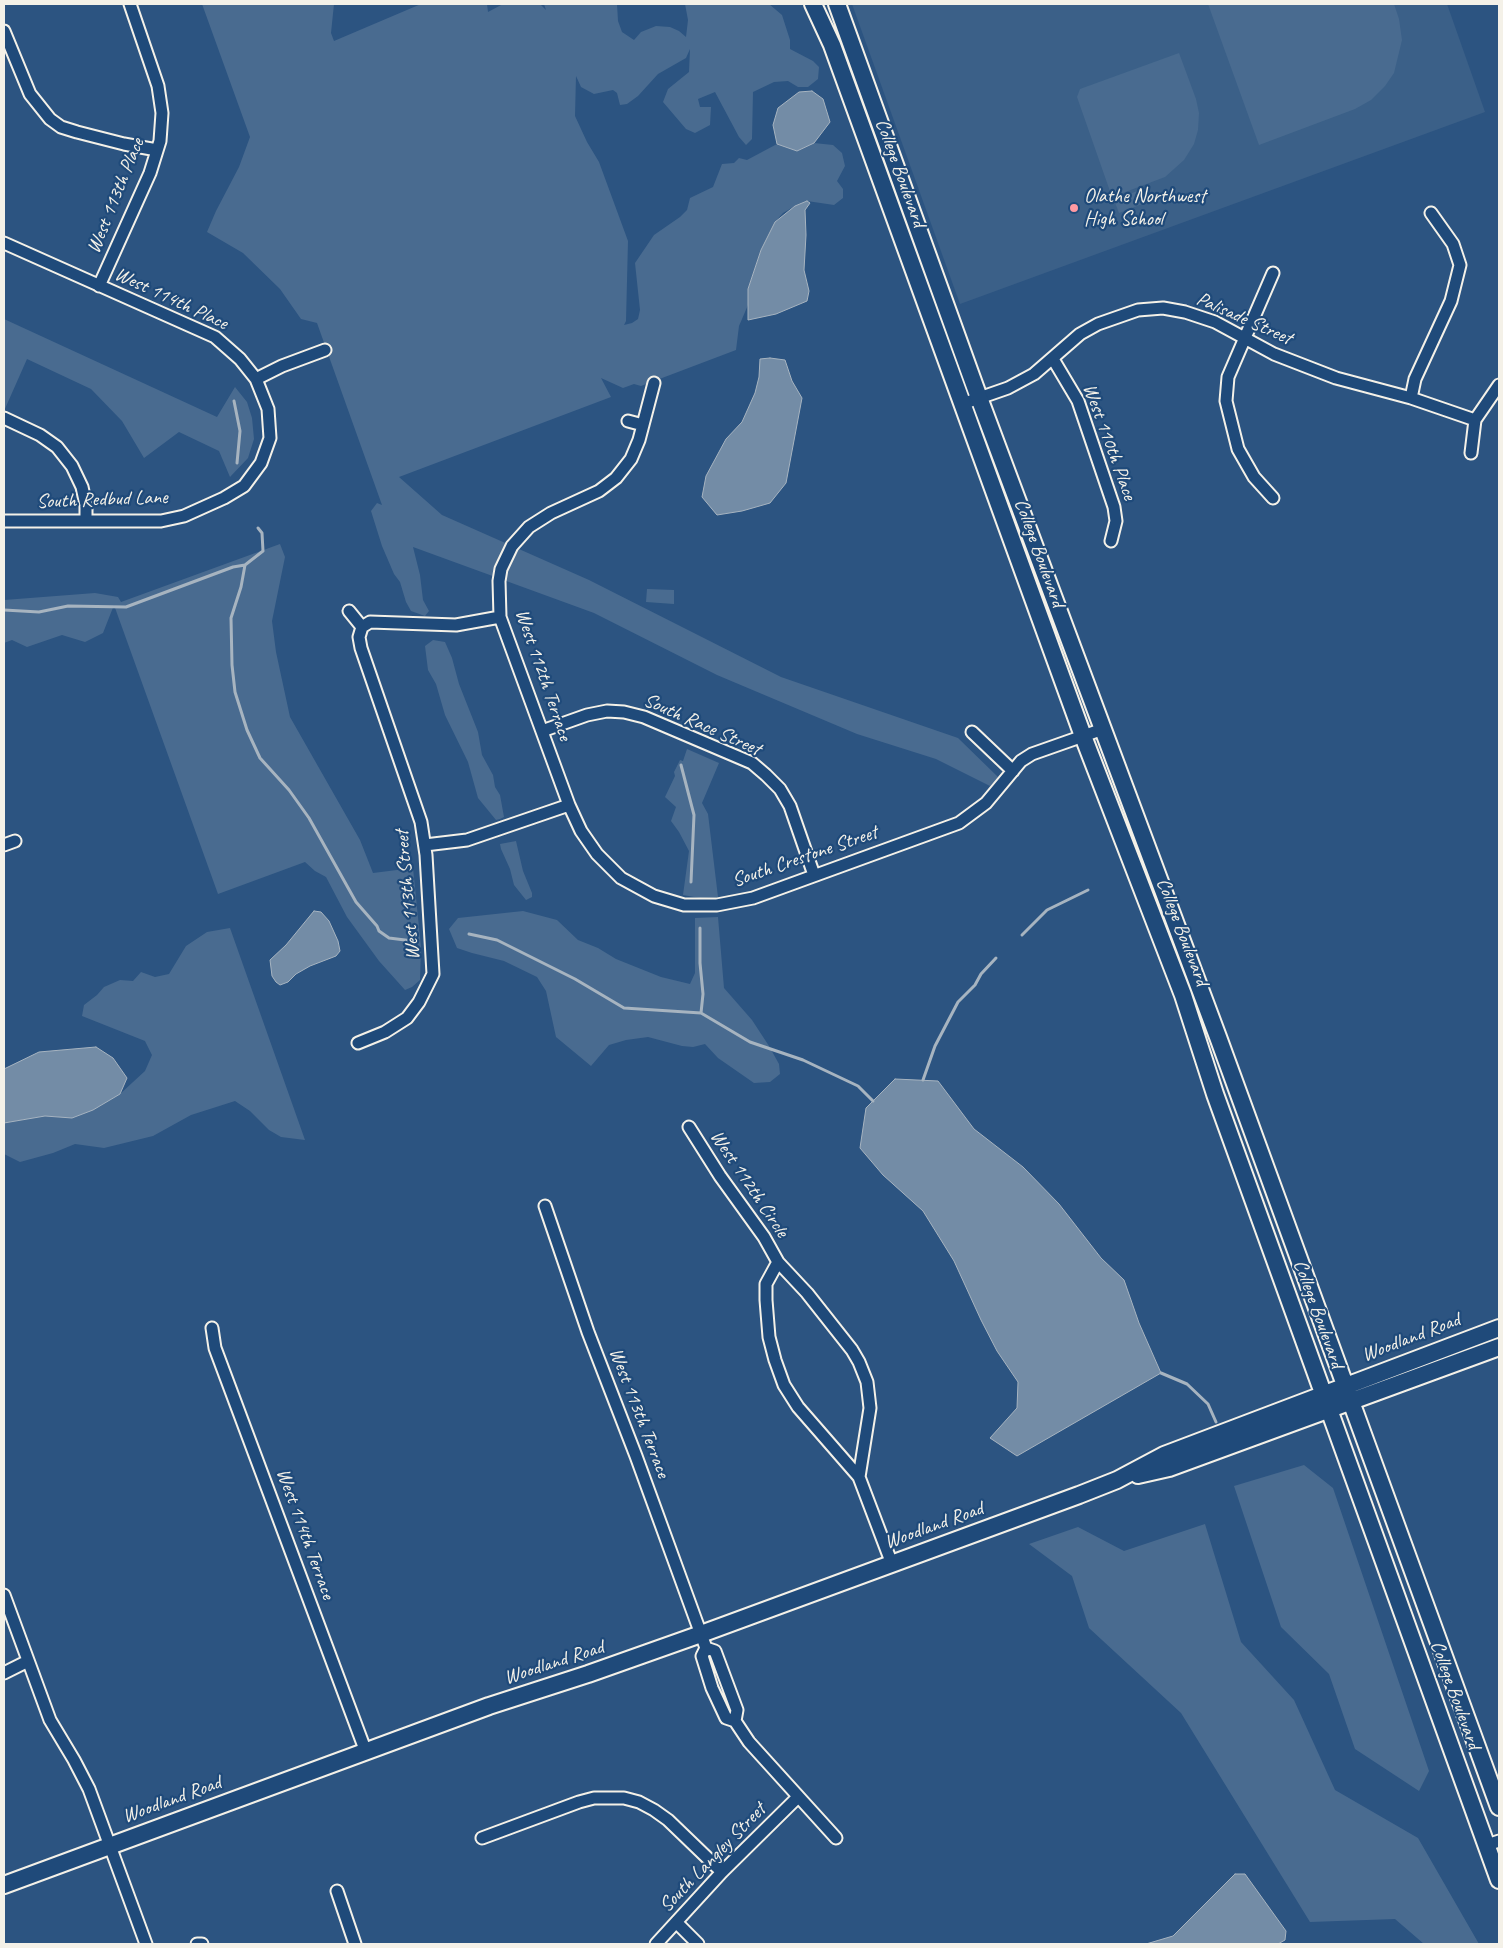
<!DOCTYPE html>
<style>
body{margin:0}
#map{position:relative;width:1503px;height:1948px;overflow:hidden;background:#2c5481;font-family:Caveat,sans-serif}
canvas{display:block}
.frame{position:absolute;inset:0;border:5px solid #f4f1e8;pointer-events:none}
</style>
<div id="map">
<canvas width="1503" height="1948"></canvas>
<div class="frame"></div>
</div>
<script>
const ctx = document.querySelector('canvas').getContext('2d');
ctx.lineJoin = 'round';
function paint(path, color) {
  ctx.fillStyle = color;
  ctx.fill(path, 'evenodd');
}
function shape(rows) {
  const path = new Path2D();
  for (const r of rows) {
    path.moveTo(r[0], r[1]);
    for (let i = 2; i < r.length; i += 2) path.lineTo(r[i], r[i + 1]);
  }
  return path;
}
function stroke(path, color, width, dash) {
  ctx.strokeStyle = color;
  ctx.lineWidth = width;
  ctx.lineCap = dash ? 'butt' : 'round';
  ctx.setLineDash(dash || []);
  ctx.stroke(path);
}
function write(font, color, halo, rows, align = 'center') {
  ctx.font = font + ' Caveat,sans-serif';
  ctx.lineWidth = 4.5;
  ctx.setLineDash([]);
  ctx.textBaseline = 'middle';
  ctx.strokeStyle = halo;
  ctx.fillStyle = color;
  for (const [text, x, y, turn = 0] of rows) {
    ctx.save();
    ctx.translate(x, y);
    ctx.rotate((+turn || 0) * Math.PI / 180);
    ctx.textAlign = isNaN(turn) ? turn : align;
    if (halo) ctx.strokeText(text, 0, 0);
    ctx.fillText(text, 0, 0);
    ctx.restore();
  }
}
paint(shape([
 [852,4,1447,4,1485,112,960,304]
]), '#3b6088');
paint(shape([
 [202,4,334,4,331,33,334,41,421,4,487,4,488,12,503,4,540,4,546,10,544,4,617,4,618,21,622,32,634,40,641,32,656,26,670,27,679,31,686,37,688,20,685,4,769,4,782,15,790,40,790,49,813,61,819,67,818,79,808,87,798,87,788,81,774,82,753,92,752,139,746,145,739,137,715,92,698,99,700,107,711,107,710,125,695,133,686,129,663,102,668,89,689,72,690,49,686,58,658,74,638,96,627,104,620,105,617,93,613,90,594,94,581,87,576,76,575,116,587,142,599,162,628,241,626,321,624,325,632,323,638,319,640,310,635,263,654,235,680,217,687,210,690,198,713,187,722,164,734,163,739,158,747,160,777,144,797,151,814,143,833,145,842,153,845,166,837,181,843,189,843,198,834,205,807,201,795,206,783,213,775,222,761,250,748,289,748,305,739,326,736,350,641,386,634,384,623,388,601,378,611,397,399,477,442,515,589,580,781,677,958,738,998,777,990,786,936,759,857,734,717,675,594,613,413,547,420,575,423,600,429,611,425,616,411,611,406,602,400,582,394,574,382,546,371,511,377,503,382,505,317,323,301,319,280,289,243,253,207,232,216,211,239,167,250,137],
 [1208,4,1394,4,1399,19,1402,40,1394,73,1385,86,1371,100,1355,109,1259,145],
 [1179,53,1196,99,1199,113,1198,130,1194,144,1184,160,1165,177,1112,197,1077,97,1080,89],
 [1145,188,1150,201,1119,213,1114,200],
 [4,319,217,417,235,387,247,402,252,418,254,439,248,458,230,477,219,451,179,432,144,458,122,421,91,389,27,359,4,411],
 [280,544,285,557,272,621,276,652,290,717,360,840,373,873,413,868,421,947,420,980,412,987,405,990,379,961,347,917,326,877,315,871,305,862,218,894,114,605,103,633,85,642,62,635,27,647,12,640,4,643,4,600,95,593,118,597,121,602],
 [647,589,674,590,674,604,646,602],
 [433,640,445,642,452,658,459,684,478,732,482,755,493,775,495,787,500,795,504,817,500,819,496,820,478,798,468,762,445,715,436,684,428,670,425,646],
 [687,749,719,763,702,803,708,814,718,897,700,898,683,895,689,851,679,832,671,821,676,807,665,797,675,776,674,772,680,760,683,761],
 [516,841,523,871,532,893,532,897,526,900,514,885,510,869,501,849,500,844],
 [523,911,557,920,578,940,598,948,616,959,661,977,690,984,695,973,695,918,718,917,724,988,752,1020,769,1046,779,1064,780,1074,770,1082,754,1083,718,1058,705,1044,693,1047,682,1046,648,1037,626,1040,609,1045,591,1066,556,1037,546,991,537,977,504,961,472,953,457,948,449,929,458,918],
 [230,928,305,1140,281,1137,269,1130,250,1111,235,1101,191,1115,153,1136,104,1148,75,1144,53,1153,20,1162,4,1154,4,1123,45,1116,72,1118,93,1110,120,1094,145,1071,152,1055,145,1041,82,1016,84,1005,97,995,104,987,120,980,133,981,141,972,155,977,169,974,186,946,207,932],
 [1304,1465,1333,1488,1429,1771,1419,1791,1355,1749,1329,1674,1281,1627,1234,1486],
 [1205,1524,1241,1642,1294,1700,1335,1790,1418,1838,1479,1944,1424,1944,1395,1919,1310,1922,1181,1713,1089,1628,1072,1576,1029,1544,1078,1527,1124,1551]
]), '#496b90');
const water = shape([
 [812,91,823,99,830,122,814,143,797,151,777,144,773,125,778,108,799,92,812,91],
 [807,201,810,203,805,210,806,235,804,270,809,291,807,301,776,314,748,320,748,289,761,250,775,222,795,206,807,201],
 [770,358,785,360,792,381,802,398,786,483,770,503,742,511,717,515,702,497,706,476,726,439,742,422,755,393,759,377,760,359,770,358],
 [314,911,321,912,329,921,338,941,340,951,336,956,310,966,296,974,288,982,280,985,276,982,272,976,270,960,286,945,314,911],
 [96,1047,113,1058,127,1078,120,1094,93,1110,72,1118,45,1116,4,1123,4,1069,39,1052,96,1047],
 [895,1079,938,1081,974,1129,1023,1167,1059,1204,1101,1258,1124,1280,1139,1323,1161,1373,1017,1456,990,1438,1017,1408,1018,1382,997,1351,981,1320,954,1261,923,1211,883,1175,860,1148,866,1108,895,1079],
 [1235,1874,1245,1874,1286,1931,1285,1940,1278,1944,1146,1944,1173,1936,1235,1874]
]);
paint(water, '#738ca6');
stroke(water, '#a7b4c0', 1);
stroke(shape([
 [234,401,240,431,237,463],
 [245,565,263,551,262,533,258,528],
 [4,610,39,612,68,606,126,607,233,567,245,565,241,587,231,618,232,665,235,692,247,730,260,758,289,790,309,818,356,902,377,926,379,931,389,938,413,941],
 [681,765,694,815,691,882],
 [700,928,700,963,703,994,701,1013],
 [469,934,497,940,575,979,624,1008,701,1013,750,1042,803,1060,858,1086,873,1101],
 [1022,935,1047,910,1088,890],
 [923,1080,935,1046,958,1002,975,985,981,974,996,958],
 [1161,1373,1187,1384,1208,1404,1216,1422]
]), '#a7b4c0', 3);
const street = shape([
 [4,31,30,94,50,119,61,127,77,132,124,144,157,150],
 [4,243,215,337,240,359,256,379,268,409,270,438,261,463,244,486,224,498,184,516,161,521,4,521],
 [99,286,150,173,160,141,162,113,158,86,130,4],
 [1053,359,1078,401,1114,507,1116,521,1111,541],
 [256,379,282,366,325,350],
 [1411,398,1415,379,1451,301,1460,265,1453,244,1431,213],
 [962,404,1008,388,1034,374,1080,334,1098,324,1138,310,1163,308,1185,312,1215,322,1274,354,1336,378,1411,398,1475,420,1499,385],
 [4,418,40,435,57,447,72,466,82,487,86,505,86,521],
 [628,421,643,425],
 [1471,453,1475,420],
 [1273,498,1254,477,1238,449,1226,401,1228,377,1273,273],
 [349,611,362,627],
 [362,627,370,622,456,625,500,617],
 [542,731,587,715,607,711,624,712,644,717,752,763,766,775,780,789,790,806,814,875],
 [972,732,1013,771],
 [569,805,500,617,499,581,501,569,512,546,529,527,551,513,599,491,616,478,631,459,639,440,654,383],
 [4,845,15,841],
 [425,845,467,840,569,805,581,831,597,854,621,878,654,896,684,905,717,905,753,898,959,823,986,803,1021,761,1032,754,1103,729],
 [358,1043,385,1032,407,1018,419,1002,433,974,426,855,421,822,361,648,359,637,362,627],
 [689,1127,720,1176,764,1237,778,1262,807,1293,852,1350,859,1362,867,1382,870,1408,859,1477,892,1564],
 [545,1206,588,1332,636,1456,706,1648],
 [778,1262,766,1284,766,1300,769,1337,775,1360,784,1385,798,1407,859,1477],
 [212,1328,215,1348,366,1752],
 [4,1595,50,1720,74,1760,89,1789,146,1944],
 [706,1648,702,1656,712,1688,726,1718,735,1721,749,1742,836,1838],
 [706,1648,715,1651,737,1710,735,1721],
 [4,1673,28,1661],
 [482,1838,579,1802,594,1798,624,1798,639,1802,654,1810,668,1820,722,1872],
 [1487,1845,1499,1841],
 [337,1891,355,1944],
 [677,1923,698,1944],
 [197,1944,202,1944],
 [656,1944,722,1872,798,1797]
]);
const secondary = shape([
 [813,4,832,45,1083,736,1183,995,1215,1094,1499,1880],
 [837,4,978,395,1218,1037,1499,1807],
 [1138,1475,1169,1468,1499,1347],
 [4,1885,489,1706,588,1674,701,1634,1079,1495,1117,1480,1164,1455,1499,1328]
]);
stroke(street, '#f4f1e8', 15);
stroke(secondary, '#f4f1e8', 20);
stroke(street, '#1f4a7a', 11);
stroke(secondary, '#1f4a7a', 16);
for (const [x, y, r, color] of [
 [1074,208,5,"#ff9aa2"]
]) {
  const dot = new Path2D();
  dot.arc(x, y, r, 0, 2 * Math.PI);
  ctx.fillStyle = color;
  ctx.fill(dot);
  stroke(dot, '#1f4a7a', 2);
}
write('20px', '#f4f1e8', '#1f4a7a', [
 ["College Boulevard",900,173,70],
 ["West 113th Place",116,196,-68],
 ["West 114th Place",171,299,25],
 ["Palisade Street",1244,319,24],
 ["West 110th Place",1109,442,70],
 ["South Redbud Lane",102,500,-2],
 ["College Boulevard",1039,553,70],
 ["West 112th Terrace",543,675,71],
 ["South Race Street",702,725,24],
 ["South Crestone Street",805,857,-19],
 ["West 113th Street",408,895,-95],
 ["College Boulevard",1182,932,69],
 ["West 112th Circle",749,1184,56],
 ["College Boulevard",1318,1314,70],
 ["Woodland Road",1411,1338,-21],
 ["West 113th Terrace",639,1413,69],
 ["Woodland Road",934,1526,-20],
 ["West 114th Terrace",305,1534,70],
 ["Woodland Road",554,1663,-18],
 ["College Boulevard",1455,1695,70],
 ["Woodland Road",172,1800,-20],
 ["South Langley Street",713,1858,-46]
]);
write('20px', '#f4f1e8', '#1f4a7a', [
 ["Olathe Northwest",1084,197],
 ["High School",1084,220]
], 'left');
</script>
